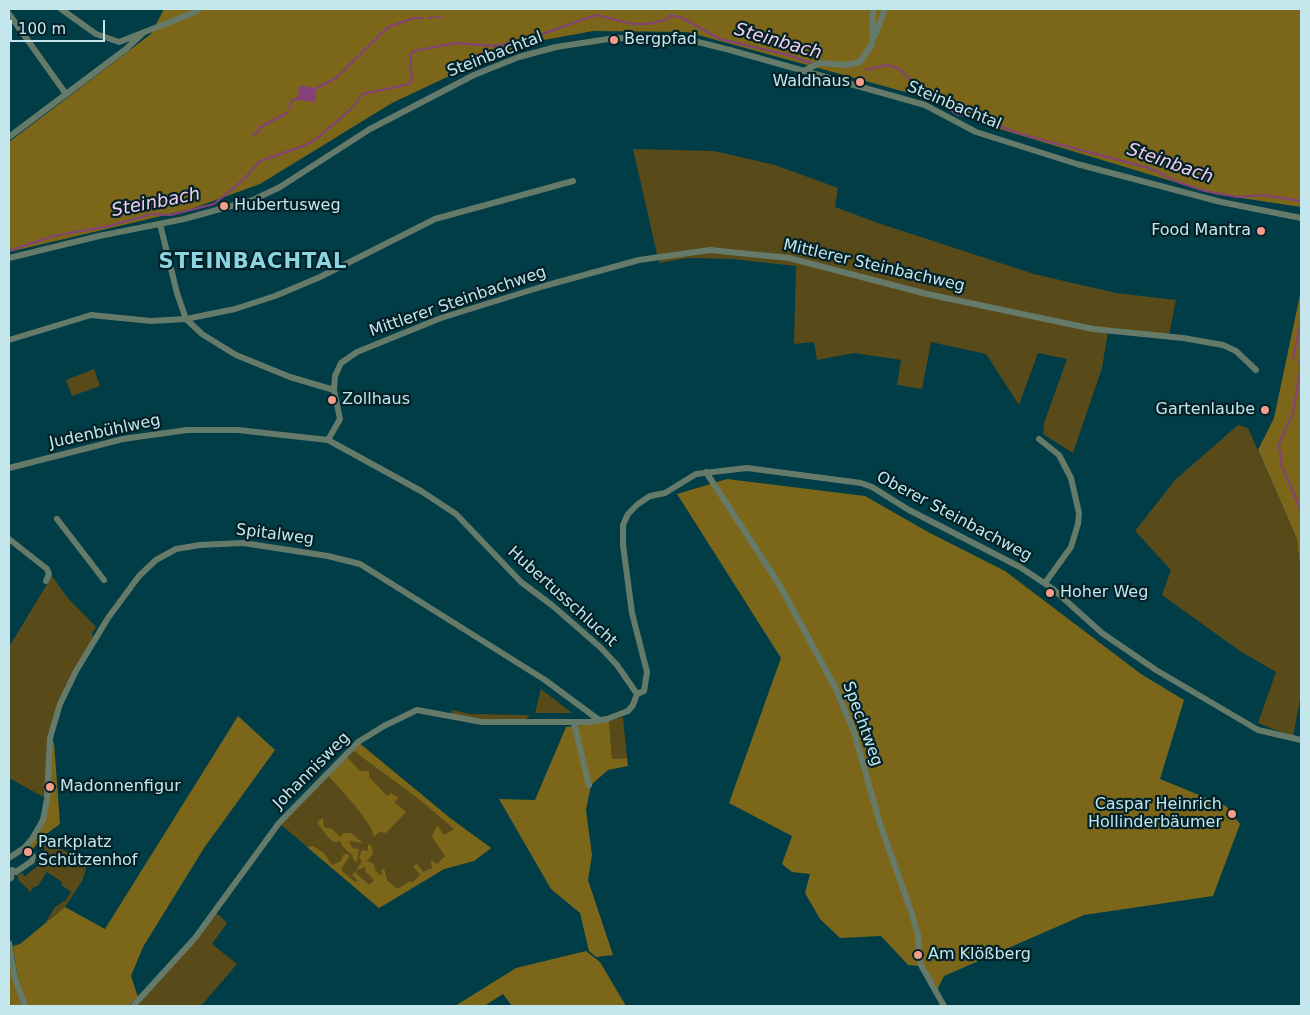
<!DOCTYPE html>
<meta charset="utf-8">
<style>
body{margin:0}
#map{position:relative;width:1310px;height:1015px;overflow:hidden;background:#003d47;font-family:"DejaVu Sans",sans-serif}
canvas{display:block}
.frame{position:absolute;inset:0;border:10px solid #c4e6ed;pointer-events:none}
.scale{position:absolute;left:10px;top:20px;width:95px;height:22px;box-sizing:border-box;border:2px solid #c4e6ed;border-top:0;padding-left:6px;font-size:15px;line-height:18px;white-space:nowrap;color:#c4e6ed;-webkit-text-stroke:4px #032127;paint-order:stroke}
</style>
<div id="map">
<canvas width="1310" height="1015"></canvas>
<div class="frame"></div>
<div class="scale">100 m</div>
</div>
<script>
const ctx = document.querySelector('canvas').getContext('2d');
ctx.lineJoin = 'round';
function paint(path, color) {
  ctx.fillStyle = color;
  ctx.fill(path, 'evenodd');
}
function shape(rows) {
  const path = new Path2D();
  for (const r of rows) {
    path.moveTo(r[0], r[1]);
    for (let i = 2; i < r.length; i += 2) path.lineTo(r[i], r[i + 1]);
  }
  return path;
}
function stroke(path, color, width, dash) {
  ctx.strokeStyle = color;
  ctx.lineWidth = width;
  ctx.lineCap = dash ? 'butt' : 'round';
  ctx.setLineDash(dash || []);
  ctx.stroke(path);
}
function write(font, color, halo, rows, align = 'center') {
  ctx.font = font + ' "DejaVu Sans",sans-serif';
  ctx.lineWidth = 4.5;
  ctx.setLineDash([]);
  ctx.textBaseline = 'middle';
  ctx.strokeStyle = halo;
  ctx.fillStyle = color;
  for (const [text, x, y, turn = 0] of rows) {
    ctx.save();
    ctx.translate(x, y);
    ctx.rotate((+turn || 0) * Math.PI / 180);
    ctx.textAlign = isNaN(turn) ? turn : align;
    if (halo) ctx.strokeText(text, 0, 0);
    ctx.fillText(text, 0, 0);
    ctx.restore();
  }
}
paint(shape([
 [633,149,714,151,775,165,838,188,835,207,875,222,1034,274,1116,293,1176,300,1169,335,1108,332,1102,368,1073,453,1043,434,1044,423,1067,359,1038,353,1019,405,986,354,931,342,922,389,897,385,901,360,854,353,817,360,814,342,794,344,796,266,731,259,688,258,659,263],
 [94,369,100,386,72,396,66,380],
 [1238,425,1248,428,1297,539,1301,577,1301,694,1293,737,1258,723,1276,672,1240,651,1162,595,1171,570,1135,531,1175,480],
 [52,576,67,597,96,627,92,633,94,640,55,721,47,799,9,778,9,647],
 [541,689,572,713,535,713],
 [452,710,470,714,530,715,523,722,482,722,450,716],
 [623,717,627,758,612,759,609,721],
 [358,742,450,818,491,848,474,861,444,869,379,908,279,823],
 [48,842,88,863,82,881,65,907,45,923,55,907,66,900,71,892,61,885,62,882,47,872,38,886,32,888,31,892,19,881,17,875,23,873,24,877,39,865,37,863,45,854,44,847],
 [211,913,219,915,227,923,212,944,237,964,201,1006,133,1006,195,938]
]), '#594a19');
paint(shape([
 [164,9,1301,9,1301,207,1214,194,983,124,927,98,687,32,593,31,544,40,494,55,392,103,260,184,191,209,9,252,9,142,151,34],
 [1301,290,1300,444,1301,577,1297,539,1258,450,1274,418],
 [727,479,865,496,928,532,1005,571,1141,674,1184,700,1160,779,1226,806,1240,824,1213,896,1084,915,944,976,937,990,919,966,908,965,881,936,840,938,820,919,805,893,810,874,792,872,782,864,792,836,729,803,781,658,677,494],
 [238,716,275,750,204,848,143,947,131,976,138,997,128,1006,27,1006,18,978,13,946,20,944,65,907,105,929],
 [609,721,612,759,627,758,628,766,608,770,591,785,586,810,592,855,588,880,613,955,596,957,589,951,580,913,551,889,499,799,535,800,566,727],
 [54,742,60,824,42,837,33,849,28,847,43,819,52,743],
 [358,742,450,818,491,848,474,861,444,869,379,908,307,847,313,846,324,853,332,865,341,861,343,855,348,854,349,857,341,869,343,872,355,882,358,881,352,875,355,872,369,885,374,880,365,871,366,867,356,870,362,861,359,858,362,850,368,851,368,845,371,845,373,854,367,861,374,864,375,870,380,875,382,874,381,870,384,868,387,880,397,889,410,881,412,883,420,875,413,866,417,864,423,872,432,868,431,860,437,864,445,856,432,837,437,825,444,835,454,829,419,799,351,749],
 [345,755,360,771,369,771,369,777,387,796,391,793,399,798,394,802,406,812,386,833,379,832,374,837,371,828,357,808,327,774],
 [323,818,324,827,332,829,341,837,343,833,351,833,363,843,349,841,352,848,359,849,357,861,355,862,352,855,343,847,340,841,333,842,327,836,317,822],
 [9,946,25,1006,9,1006],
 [586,951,600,962,626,1006,512,1006,503,994,484,1006,455,1006,516,968]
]), '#7c6619');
paint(shape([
 [302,86,311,87,315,90,316,102,298,100,299,87]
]), '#84417c');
stroke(shape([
 [436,17,441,17],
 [428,18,432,17],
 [866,70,886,65,898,68,927,95,958,115,970,116,1024,135,1149,168,1177,182,1205,191,1237,197,1263,195,1301,201],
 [313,90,336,78,388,27,414,18,422,18],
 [289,109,292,101,298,98],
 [253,135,259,131,259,128,287,113],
 [9,251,53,236,109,226,152,214,171,215,214,204,243,180,260,161,303,146,315,140,351,109,363,94,409,84,412,79,410,55,414,51,455,43,494,46,528,39,596,15,633,24,647,24,665,20,671,15,682,18,720,39,788,55,813,64],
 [1293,359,1301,321],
 [1298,360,1301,365,1293,412,1279,444,1281,464,1301,511]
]), '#84417c', 2);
stroke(shape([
 [61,9,96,34,119,42,193,13,199,9],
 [9,14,66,94],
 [875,36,885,9],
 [803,71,820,63,846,65,860,62,872,44,873,9],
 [9,137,126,49,143,33],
 [160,224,177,293,186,319,202,334,236,355,290,377,334,390,340,419,328,440,421,491,456,514,521,582,553,606,600,647,617,665,637,694],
 [9,258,99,236,184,219,253,200,280,187,370,129,474,75,519,57,556,47,615,38,686,39,730,50,925,105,976,132,1077,164,1221,202,1301,218],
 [9,340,91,315,151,321,186,319,235,309,275,296,320,277,435,219,573,181],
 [334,390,335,376,341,363,357,352,441,318,544,286,639,260,710,250,789,258,927,294,1093,329,1183,338,1223,345,1236,351,1256,370],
 [1039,439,1059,455,1071,478,1079,513,1078,524,1071,547,1045,583],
 [9,468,123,439,187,430,238,430,328,440],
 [706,472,779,584,836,689,854,732,880,824,911,911,918,935,919,957,922,967,944,1006],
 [57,519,104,580],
 [9,539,47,569,49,574,46,581],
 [637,694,644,691,647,672,632,613,623,545,623,525,628,514,638,504,650,496,665,493,696,474,747,468,861,483,872,487,909,510,1020,567,1053,589,1102,633,1156,670,1258,730,1301,740],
 [574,723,589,785],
 [9,858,24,848,32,839,43,820,47,799,50,738,60,704,76,671,108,618,139,576,156,560,176,549,200,545,243,543,328,556,360,564,545,680,599,720],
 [9,879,11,878,12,870,16,872,32,861,33,856,24,848],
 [9,943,15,978,25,1006],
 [133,1006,195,938,279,823,358,742,384,726,417,710,482,722,589,722,607,719,628,711,633,705,637,694]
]), '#667a6a', 6);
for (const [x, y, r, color] of [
 [614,40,5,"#f49d8b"],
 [860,82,5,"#f49d8b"],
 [224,206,5,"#f49d8b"],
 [1261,231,5,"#f49d8b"],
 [332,400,5,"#f49d8b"],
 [1265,410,5,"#f49d8b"],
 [1050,593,5,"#f49d8b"],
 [50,787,5,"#f49d8b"],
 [1232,814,5,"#f49d8b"],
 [28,852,5,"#f49d8b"],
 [918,955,5,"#f49d8b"]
]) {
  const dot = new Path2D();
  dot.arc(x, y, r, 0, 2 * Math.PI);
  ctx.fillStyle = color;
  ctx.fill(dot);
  stroke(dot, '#032127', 2);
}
write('16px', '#c4e6ed', '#032127', [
 ["Bergpfad",624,40],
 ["Waldhaus",850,82,"right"],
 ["Hubertusweg",234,206],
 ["Food Mantra",1251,231,"right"],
 ["Zollhaus",342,400],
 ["Gartenlaube",1255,410,"right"],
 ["Hoher Weg",1060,593],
 ["Madonnenfigur",60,787],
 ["Caspar Heinrich",1222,805,"right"],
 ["Hollinderbäumer",1222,823,"right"],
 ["Parkplatz",38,843],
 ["Schützenhof",38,861],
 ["Am Klößberg",928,955]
], 'left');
write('16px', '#c4e6ed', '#032127', [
 ["Steinbachtal",495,55,-21],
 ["Steinbachtal",954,106,23],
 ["Mittlerer Steinbachweg",874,266,13],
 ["Mittlerer Steinbachweg",458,302,-19],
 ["Judenbühlweg",105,432,-12],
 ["Oberer Steinbachweg",954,517,28],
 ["Spitalweg",275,535,7],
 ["Hubertusschlucht",562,597,42],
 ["Spechtweg",862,724,70],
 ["Johannisweg",312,771,-45]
]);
write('italic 18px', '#f5ceee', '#032127', [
 ["Steinbach",778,42,16],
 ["Steinbach",1170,164,19],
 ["Steinbach",156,203,-11]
]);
ctx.letterSpacing = '1px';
write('bold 21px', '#8dd4e2', '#032127', [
 ["STEINBACHTAL",253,263]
]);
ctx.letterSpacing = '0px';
</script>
